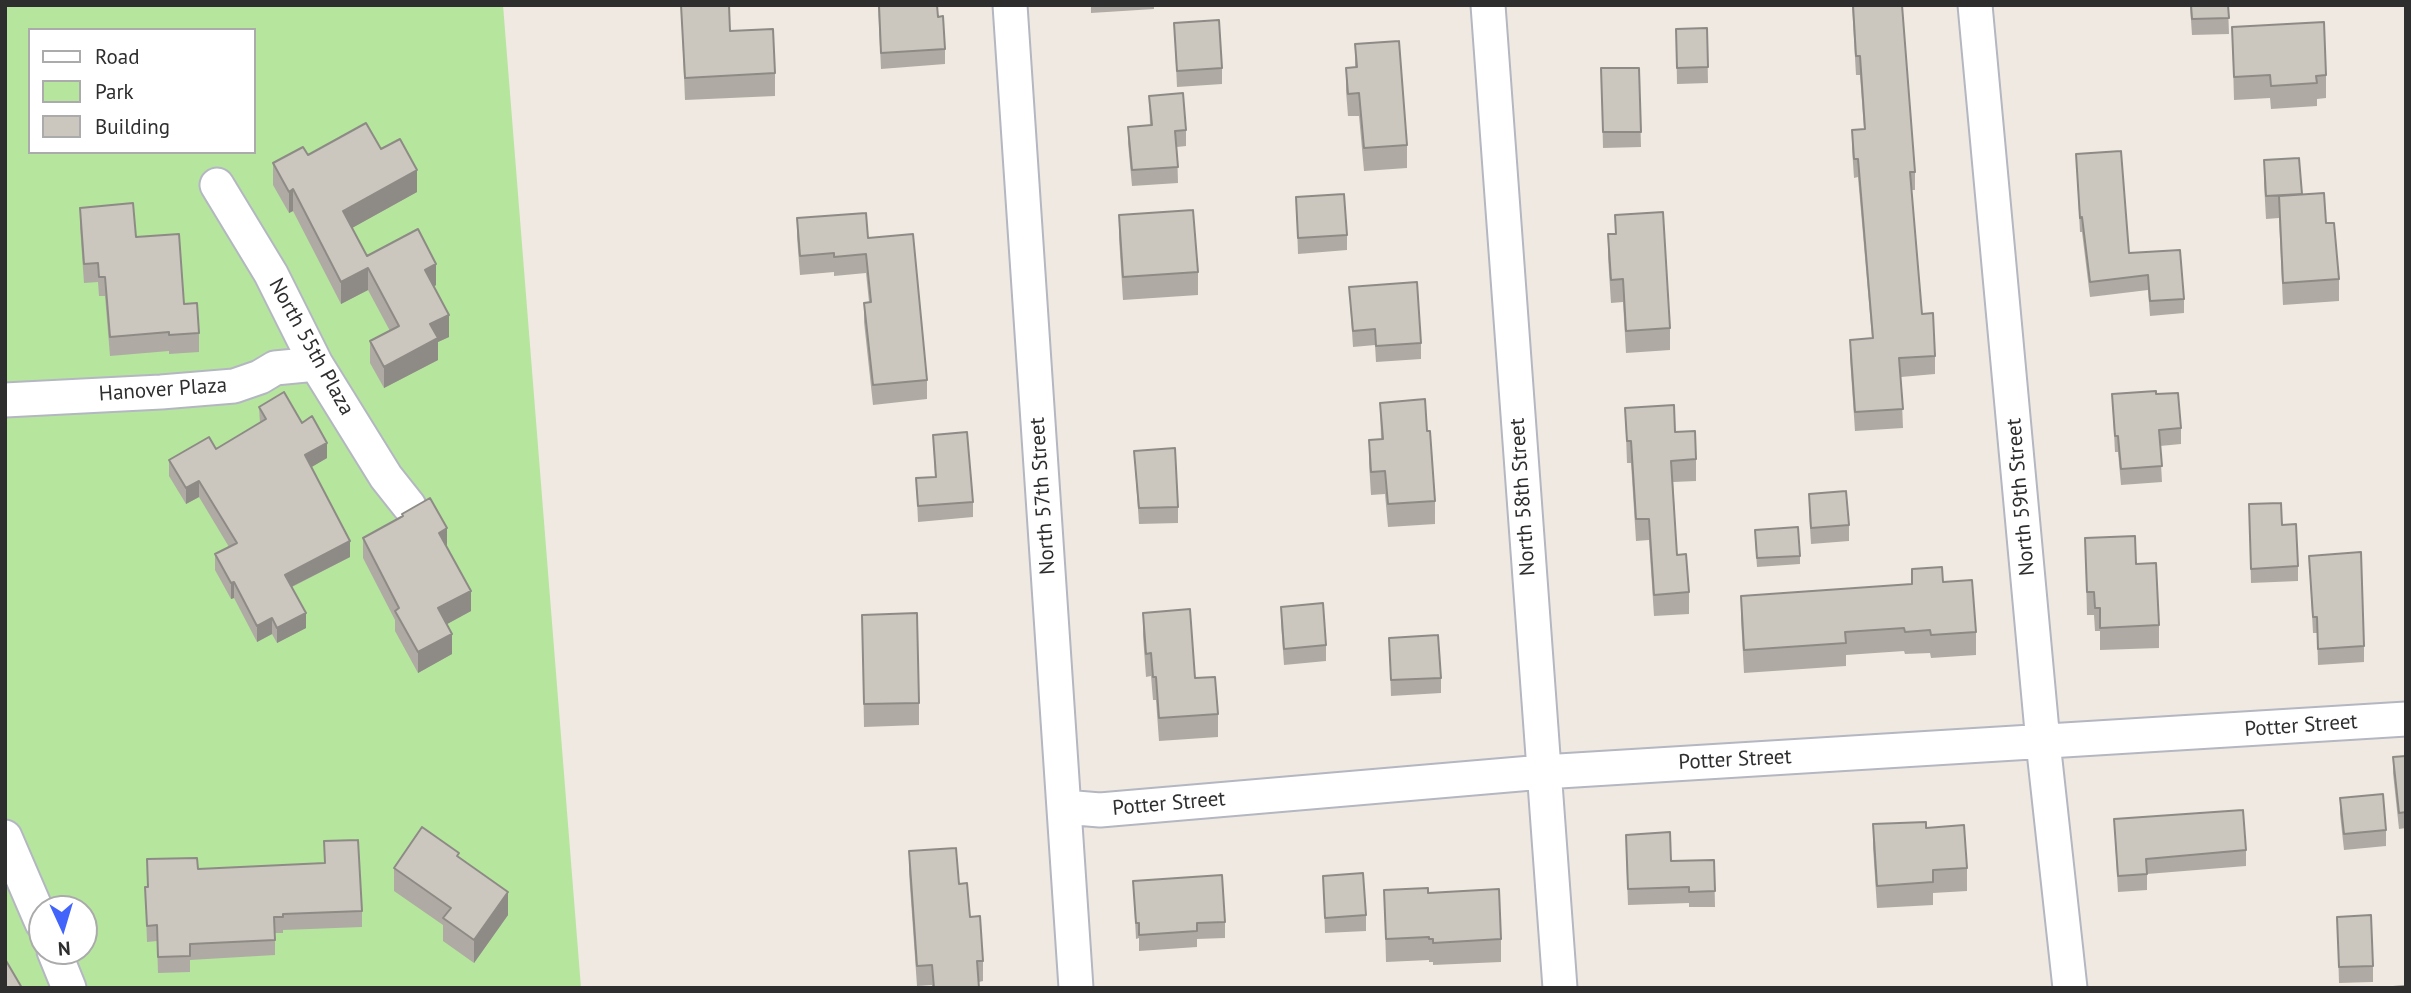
<!DOCTYPE html>
<style>
body{margin:0}
#map{position:relative;width:2411px;height:993px;overflow:hidden;background:#efe9e1;font-family:"PT Sans",sans-serif}
canvas{display:block}
.frame{position:absolute;inset:0;border:7px solid #2e2e2e;pointer-events:none}
.legend{position:absolute;left:28px;top:28px;width:228px;height:126px;box-sizing:border-box;background:#fff;border:2px solid #ababab;margin:0;padding:9px 12px;list-style:none;font-size:21px;color:#2e2e2e}
.legend li{display:flex;align-items:center;gap:14px;height:35px}
.legend b{width:35px;border:2px solid #ababab}
.north{position:absolute;left:28px;top:895px;width:70px;height:70px;box-sizing:border-box;background:#fff;border:2px solid #ababab;border-radius:50%;rotate:176deg;font-size:19px;font-weight:700;line-height:28px;text-align:center;color:#2e2e2e}
.north::after{content:'';display:block;margin:auto;width:24px;height:32px;background:#4264fb;clip-path:polygon(50% 0,100% 100%,50% 72%,0 100%)}
</style>
<div id="map">
<canvas width="2411" height="993"></canvas>
<div class="frame"></div>
<ul class="legend">
<li><b style="height:9px;background:#fff"></b>Road</li>
<li><b style="height:19px;background:#b6e59e"></b>Park</li>
<li><b style="height:19px;background:#cbc7bf"></b>Building</li>
</ul>
<div class="north">N</div>
</div>
<script>
const ctx = document.querySelector('canvas').getContext('2d');
ctx.lineJoin = 'round';
function paint(path, color) {
  ctx.fillStyle = color;
  ctx.fill(path, 'evenodd');
}
function shape(rows) {
  const path = new Path2D();
  for (const r of rows) {
    path.moveTo(r[0], r[1]);
    for (let i = 2; i < r.length; i += 2) path.lineTo(r[i], r[i + 1]);
  }
  return path;
}
function stroke(path, color, width, dash) {
  ctx.strokeStyle = color;
  ctx.lineWidth = width;
  ctx.lineCap = dash ? 'butt' : 'round';
  ctx.setLineDash(dash || []);
  ctx.stroke(path);
}
function write(font, color, halo, rows, align = 'center') {
  ctx.font = font + ' "PT Sans",sans-serif';
  ctx.lineWidth = 7;
  ctx.setLineDash([]);
  ctx.textBaseline = 'middle';
  ctx.strokeStyle = halo;
  ctx.fillStyle = color;
  for (const [text, x, y, turn = 0] of rows) {
    ctx.save();
    ctx.translate(x, y);
    ctx.rotate((+turn || 0) * Math.PI / 180);
    ctx.textAlign = isNaN(turn) ? turn : align;
    if (halo) ctx.strokeText(text, 0, 0);
    ctx.fillText(text, 0, 0);
    ctx.restore();
  }
}
paint(shape([
 [5,5,503,5,581,988,5,988],
 [30,30,254,30,254,152,30,152],
 [42,909,84,909,84,951,42,951]
]), '#b6e59e');
const street = shape([
 [1010,5,1076,988],
 [1488,5,1560,988],
 [1975,5,2043,742,2070,988],
 [217,185,271,274,316,364,386,477,409,506],
 [5,400,161,392,234,386,260,377,275,368,316,364],
 [1064,807,1100,810,1543,772,2406,719],
 [5,837,42,923],
 [54,951,69,988]
]);
stroke(street, '#b4b7c1', 37);
stroke(street, '#fff', 33);
paint(shape([
 [681,5,729,5,730,31,775,73,775,96,685,100],
 [878,5,937,5,938,17,945,49,945,64,881,69],
 [1091,5,1154,5,1154,9,1091,13],
 [1852,5,1902,5,1915,172,1915,190,1911,190,1922,314,1935,356,1935,374,1901,377,1903,428,1855,431,1850,358,1850,340,1872,338,1858,177,1854,178,1852,148,1852,130,1864,129,1860,75,1856,75],
 [2190,5,2228,5,2229,34,2192,35],
 [1174,23,1222,68,1222,84,1177,87],
 [2232,27,2326,75,2326,98,2317,99,2317,106,2271,109,2270,98,2234,100],
 [1707,28,1708,83,1677,84,1676,29],
 [1355,44,1407,145,1407,168,1364,171,1359,116,1348,116,1346,91,1346,68,1355,67],
 [1601,68,1639,68,1641,147,1603,148],
 [1149,96,1186,130,1186,146,1177,147,1178,183,1132,186,1128,143,1128,127,1150,125],
 [381,149,417,192,352,228,367,256,436,285,434,287,449,337,438,342,438,360,384,388,370,363,370,341,390,331,368,290,341,304,293,211,289,213,273,185,273,163,308,155],
 [2076,154,2129,253,2184,299,2184,313,2150,316,2148,290,2090,297,2082,232,2080,232],
 [2264,160,2302,194,2326,223,2339,279,2339,301,2283,305,2279,218,2266,219,2264,183],
 [1296,197,1347,235,1347,250,1298,254],
 [80,208,136,237,184,304,199,333,199,352,169,354,169,351,110,356,105,296,99,296,98,282,84,283,80,227],
 [1119,215,1198,272,1198,295,1123,300,1119,238],
 [1615,215,1670,328,1670,350,1626,353,1623,302,1611,303,1608,257,1608,234,1615,234],
 [797,218,868,238,927,380,927,399,873,405,864,322,864,303,869,302,866,273,834,276,834,272,800,275,797,237],
 [1349,287,1421,343,1421,359,1376,362,1375,345,1353,347],
 [2112,394,2181,428,2181,444,2160,446,2162,482,2121,485,2118,452,2115,452],
 [1380,403,1435,501,1435,524,1388,527,1385,494,1371,495,1369,463,1369,440,1381,439],
 [259,407,302,423,327,458,311,467,350,557,292,587,306,628,277,643,272,634,257,642,234,598,231,599,215,570,215,554,229,547,199,497,186,504,169,476,169,460,216,449,260,423],
 [1625,408,1675,432,1696,459,1696,481,1673,482,1677,555,1689,592,1689,614,1654,616,1649,540,1636,541,1631,463,1627,463],
 [933,435,973,502,973,517,918,522,916,478,935,477],
 [1134,451,1178,507,1178,523,1139,524],
 [1809,494,1849,525,1849,541,1811,544,1809,510],
 [2249,504,2282,525,2298,566,2298,581,2251,583],
 [402,514,447,548,471,611,447,624,452,654,418,673,395,631,395,620,363,558,363,538,402,517],
 [1755,538,1800,556,1800,564,1757,567],
 [2085,538,2136,564,2159,625,2159,648,2100,650,2100,631,2095,631,2094,615,2087,615],
 [2309,556,2364,646,2364,662,2318,665,2317,633,2313,633],
 [1912,569,1943,582,1976,632,1976,655,1931,658,1930,653,1905,654,1904,651,1846,655,1846,666,1744,673,1741,619,1741,596,1912,584],
 [1281,607,1326,645,1326,661,1284,665,1281,623],
 [1143,613,1195,678,1218,714,1218,737,1159,741,1156,700,1153,700,1151,676,1146,677,1143,636],
 [862,615,919,703,919,725,864,727],
 [1389,638,1441,678,1441,693,1391,696],
 [2406,756,2406,828,2399,829,2393,773,2393,757],
 [2340,798,2386,830,2386,846,2344,850,2340,814],
 [2114,819,2246,850,2246,866,2147,874,2147,890,2118,892],
 [1873,824,1926,828,1967,868,1967,891,1933,893,1933,905,1877,908,1873,847],
 [324,841,362,911,362,927,283,930,283,933,275,933,275,955,190,960,190,972,158,973,157,941,147,942,145,887,147,887,147,859,198,869,324,863],
 [909,851,959,884,983,961,983,981,979,982,979,988,932,988,932,985,917,986,909,872],
 [1626,851,1671,861,1714,860,1715,907,1689,907,1689,903,1628,905],
 [459,858,508,915,474,963,443,941,443,925,394,891,394,868],
 [1323,876,1366,915,1366,931,1325,933],
 [1133,881,1225,922,1225,938,1197,939,1197,947,1139,951,1139,938,1136,939],
 [1384,890,1428,893,1501,939,1501,962,1433,965,1433,962,1429,962,1429,960,1386,962],
 [2337,917,2373,966,2373,982,2339,983]
]), '#afaba4');
paint(shape([
 [417,170,417,192,343,233,343,211],
 [293,189,293,211,289,213,289,192],
 [436,264,436,285,425,292,425,270],
 [368,268,368,290,341,304,341,282],
 [449,315,449,337,438,342,438,360,384,388,384,367,430,324],
 [327,443,327,458,305,471,305,455],
 [199,481,199,497,186,504,186,488],
 [447,528,447,549,439,533],
 [350,541,350,557,285,590,285,575],
 [234,582,234,598,231,599,231,583],
 [471,591,471,611,438,629,438,608],
 [306,613,306,628,277,643,277,628],
 [272,618,272,634,257,642,257,626],
 [452,634,452,654,418,673,418,652],
 [508,892,508,915,474,963,474,940]
]), '#8e8b86');
const building = shape([
 [681,5,729,5,730,31,773,29,775,73,685,78,681,5],
 [879,5,937,5,938,17,943,16,945,49,881,53,879,5],
 [1853,5,1902,5,1915,172,1910,172,1922,314,1933,313,1935,356,1899,358,1903,409,1855,412,1850,340,1873,338,1858,159,1854,159,1852,130,1865,129,1860,56,1856,56,1853,5],
 [2191,5,2228,5,2229,18,2192,19,2191,5],
 [1219,20,1222,68,1177,71,1174,23,1219,20],
 [2324,22,2326,75,2316,76,2317,83,2271,86,2270,75,2234,77,2232,27,2324,22],
 [1707,28,1708,67,1677,68,1676,29,1707,28],
 [1399,41,1407,145,1364,148,1359,93,1348,94,1346,68,1357,67,1355,44,1399,41],
 [1601,68,1639,68,1641,132,1603,132,1601,68],
 [1183,93,1186,130,1175,131,1178,167,1132,170,1128,127,1152,125,1149,96,1183,93],
 [366,123,381,149,400,139,417,170,343,211,367,256,418,229,436,264,425,270,449,315,430,324,438,338,384,367,370,341,399,326,368,268,341,282,293,189,289,192,273,163,303,147,308,155,366,123],
 [2121,151,2129,253,2180,250,2184,299,2150,301,2148,275,2090,282,2082,217,2080,218,2076,154,2121,151],
 [2299,158,2302,194,2266,196,2264,160,2299,158],
 [2324,193,2326,223,2334,223,2339,279,2283,283,2279,196,2324,193],
 [1344,194,1347,235,1298,238,1296,197,1344,194],
 [133,203,136,237,179,234,184,304,197,303,199,333,169,335,169,332,110,337,105,277,99,277,98,263,84,264,80,208,133,203],
 [1193,210,1198,272,1123,277,1119,215,1193,210],
 [1663,212,1670,328,1626,331,1623,279,1611,280,1608,234,1616,234,1615,215,1663,212],
 [866,213,868,238,913,234,927,380,873,385,864,303,871,302,866,254,834,257,834,253,800,256,797,218,866,213],
 [1417,282,1421,343,1376,346,1375,329,1353,331,1349,287,1417,282],
 [2156,391,2156,394,2178,393,2181,428,2159,430,2162,466,2121,469,2118,436,2115,436,2112,394,2156,391],
 [284,392,302,423,312,416,327,443,305,455,350,541,285,575,306,613,277,628,272,618,257,626,234,582,231,583,215,554,237,543,199,481,186,488,169,460,209,437,216,449,266,419,259,407,284,392],
 [1425,399,1427,431,1430,431,1435,501,1388,504,1385,471,1371,472,1369,440,1383,439,1380,403,1425,399],
 [1674,405,1675,432,1695,431,1696,459,1671,461,1677,555,1686,554,1689,592,1654,595,1649,519,1636,519,1631,441,1627,441,1625,408,1674,405],
 [967,432,973,502,918,506,916,478,936,477,933,435,967,432],
 [1175,448,1178,507,1139,508,1134,451,1175,448],
 [1846,491,1849,525,1811,528,1809,494,1846,491],
 [430,498,447,528,439,533,471,591,438,608,452,634,418,652,395,611,399,608,363,538,403,516,402,514,430,498],
 [2281,503,2282,525,2296,524,2298,566,2251,569,2249,504,2281,503],
 [1798,527,1800,556,1757,558,1755,530,1798,527],
 [2135,536,2136,564,2156,563,2159,625,2100,628,2100,608,2095,608,2094,592,2087,592,2085,538,2135,536],
 [2361,552,2364,646,2318,649,2317,617,2313,617,2309,556,2361,552],
 [1942,567,1943,582,1972,580,1976,632,1931,635,1930,630,1905,632,1904,628,1845,632,1846,643,1744,650,1741,596,1912,584,1912,569,1942,567],
 [1323,603,1326,645,1284,649,1281,607,1323,603],
 [1190,609,1195,678,1215,677,1218,714,1159,718,1156,677,1153,677,1151,653,1146,654,1143,613,1190,609],
 [917,613,919,703,864,704,862,615,917,613],
 [1438,635,1441,678,1391,680,1389,638,1438,635],
 [2406,756,2406,812,2399,813,2393,757,2406,756],
 [2383,794,2386,830,2344,834,2340,798,2383,794],
 [2243,810,2246,850,2146,859,2147,874,2118,876,2114,819,2243,810],
 [1926,822,1926,828,1964,825,1967,868,1933,870,1933,882,1877,886,1873,824,1926,822],
 [422,827,459,853,457,856,508,892,474,940,443,918,451,908,394,868,422,827],
 [1670,832,1671,861,1714,860,1715,891,1689,892,1689,887,1628,889,1626,835,1670,832],
 [358,840,362,911,283,914,283,917,274,917,275,940,190,944,190,956,158,957,157,925,147,926,145,887,148,887,147,859,197,858,198,869,325,863,324,841,358,840],
 [956,848,959,884,967,883,970,917,980,916,983,961,977,961,979,988,934,988,932,965,917,966,909,851,956,848],
 [1363,873,1366,915,1325,918,1323,876,1363,873],
 [1222,875,1225,922,1197,923,1197,931,1139,935,1139,923,1136,923,1133,881,1222,875],
 [1428,888,1428,893,1499,889,1501,939,1433,943,1433,939,1429,939,1429,937,1386,939,1384,890,1428,888],
 [2371,915,2373,966,2339,967,2337,917,2371,915],
 [5,959,22,988,5,988,5,959],
 [2406,986,2406,988,2393,988,2393,987,2406,986]
]);
paint(building, '#cbc7bf');
stroke(building, '#8e8b86', 2);
write('21px', '#2e2e2e', '#fff', [
 ["North 55th Plaza",311,347,61],
 ["Hanover Plaza",163,390,-4],
 ["North 57th Street",1043,496,-94],
 ["North 58th Street",1523,497,-94],
 ["North 59th Street",2021,497,-95],
 ["Potter Street",2301,726,-4],
 ["Potter Street",1735,760,-3],
 ["Potter Street",1169,804,-5]
]);
</script>
